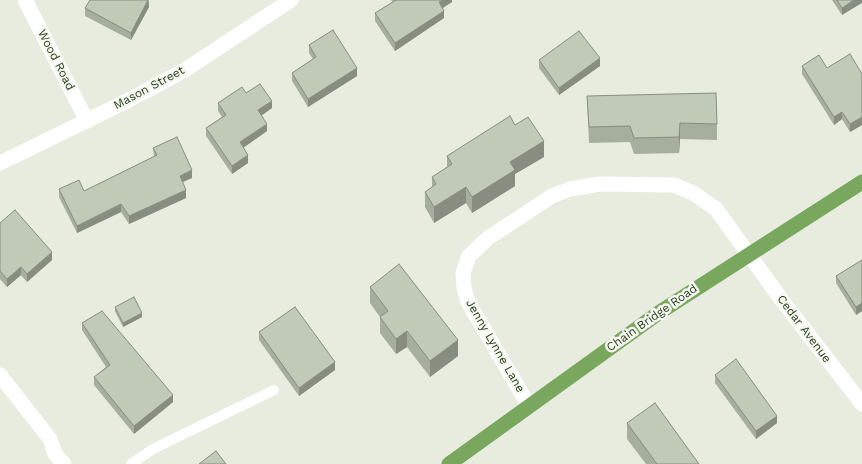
<!DOCTYPE html>
<style>
body{margin:0}
canvas{display:block;background:#e7ecdf}
</style>
<canvas width="862" height="464"></canvas>
<script>
const ctx = document.querySelector('canvas').getContext('2d');
ctx.lineJoin = 'round';
function shape(rows) {
  const path = new Path2D();
  for (const r of rows) {
    path.moveTo(r[0], r[1]);
    for (let i = 2; i < r.length; i += 2) path.lineTo(r[i], r[i + 1]);
  }
  return path;
}
function stroke(path, color, width, dash) {
  ctx.strokeStyle = color;
  ctx.lineWidth = width;
  ctx.lineCap = dash ? 'butt' : 'round';
  ctx.setLineDash(dash || []);
  ctx.stroke(path);
}
function paint(path, color) {
  ctx.fillStyle = color;
  ctx.fill(path, 'evenodd');
}
function write(font, color, halo, rows, align = 'center') {
  ctx.font = font + ' "Work Sans",sans-serif';
  ctx.lineWidth = 5;
  ctx.setLineDash([]);
  ctx.textBaseline = 'middle';
  ctx.strokeStyle = halo;
  ctx.fillStyle = color;
  for (const [text, x, y, turn = 0] of rows) {
    ctx.save();
    ctx.translate(x, y);
    ctx.rotate((+turn || 0) * Math.PI / 180);
    ctx.textAlign = isNaN(turn) ? turn : align;
    if (halo) ctx.strokeText(text, 0, 0);
    ctx.fillText(text, 0, 0);
    ctx.restore();
  }
}
stroke(shape([
 [131,464,153,449,274,390]
]), '#fff', 10);
stroke(shape([
 [25,0,87,121],
 [0,163,129,100,185,70,291,0],
 [0,375,50,439,55,454,64,464],
 [529,406,468,302,464,288,463,273,469,256,488,238,552,196,570,189,600,184,674,185,693,193,716,209,781,299,862,404]
]), '#fff', 15);
stroke(shape([
 [449,464,660,312,862,182]
]), '#7aa75e', 15);
paint(shape([
 [149,0,149,7,131,40,85,16,85,8],
 [391,0,452,0,452,2,443,8,444,18,395,51,375,21,375,13,393,2],
 [832,0,862,0,842,15],
 [309,45,357,76,308,107,292,81,292,73,313,59,309,53],
 [539,60,600,66,559,95,539,68],
 [802,66,827,68,862,74,862,125,850,132,842,119,834,125,802,74],
 [246,93,272,108,262,115,267,131,243,148,248,163,232,174,206,136,206,128,222,117,218,111,218,103],
 [587,96,717,124,717,140,680,139,679,153,634,154,630,142,589,143],
 [515,125,544,157,515,174,515,186,472,213,466,203,434,223,425,207,425,192,432,187,432,177,447,167,447,156],
 [153,148,192,178,183,182,186,198,129,224,121,212,77,233,59,197,59,189,84,191,154,157],
 [0,223,52,260,27,282,21,275,7,287,0,279],
 [862,260,862,311,856,315,836,283,836,276],
 [370,287,458,356,430,377,407,347,396,354,380,333,380,317,370,303],
 [115,307,142,317,123,327,115,311],
 [82,323,173,402,134,434,94,385,94,377,106,367,82,330],
 [259,332,335,370,299,396,259,340],
 [715,375,777,423,756,439,715,383],
 [627,423,699,464,646,464,627,439]
]), '#a6ae9d');
paint(shape([
 [148,0,149,7,131,40,131,33],
 [443,0,452,0,452,2,439,10,439,2],
 [854,0,862,0,862,3,842,15,842,8],
 [444,11,444,18,395,51,395,43],
 [600,58,600,66,559,95,559,88],
 [357,68,357,76,308,107,308,99],
 [272,101,272,108,258,118,258,110],
 [842,112,842,119,834,125,834,117],
 [862,117,862,125,850,132,850,124],
 [680,123,680,139,679,153,679,137],
 [267,124,267,131,240,150,240,142],
 [544,141,544,157,515,174,515,186,472,213,472,197,510,162],
 [248,155,248,163,232,174,232,166],
 [192,170,192,178,180,183,180,176],
 [466,187,466,203,434,223,434,207],
 [186,190,186,198,129,224,129,216],
 [121,204,121,212,77,233,77,226],
 [52,252,52,260,27,282,27,274],
 [21,267,21,275,7,287,7,279],
 [862,303,862,311,856,315,856,307],
 [142,313,142,317,123,327,123,323],
 [407,331,407,347,396,354,396,339],
 [458,340,458,356,430,377,430,361],
 [335,362,335,370,299,396,299,388],
 [173,395,173,402,134,434,134,426],
 [777,416,777,423,756,439,756,431]
]), '#878d80');
const building = shape([
 [90,0,148,0,131,33,85,8,90,0],
 [396,0,443,0,439,2,444,11,395,43,375,13,396,0],
 [837,0,854,0,842,8,837,0],
 [333,30,357,68,308,99,292,73,316,57,309,45,333,30],
 [579,31,600,58,559,88,539,60,579,31],
 [850,54,862,74,862,117,850,124,842,112,834,117,802,66,819,55,827,68,850,54],
 [260,84,272,101,258,110,267,124,240,142,248,155,232,166,206,128,226,115,218,103,242,87,246,93,260,84],
 [716,93,717,124,680,123,679,137,634,138,630,126,589,127,587,96,716,93],
 [510,116,515,125,528,117,544,141,510,162,515,170,472,197,466,187,434,207,425,192,436,184,432,177,452,164,447,156,510,116],
 [177,137,192,170,180,176,186,190,129,216,121,204,77,226,59,189,79,180,84,191,157,155,153,148,177,137],
 [15,210,52,252,27,274,21,267,7,279,0,271,0,223,15,210],
 [862,260,862,303,856,307,836,276,862,260],
 [399,264,458,340,430,361,407,331,396,339,380,317,388,311,370,287,399,264],
 [134,297,142,313,123,323,115,307,134,297],
 [295,307,335,362,299,388,259,332,295,307],
 [102,311,173,395,134,426,94,377,110,365,82,323,102,311],
 [736,359,777,416,756,431,715,375,736,359],
 [655,403,699,464,657,464,627,423,655,403],
 [216,451,226,464,199,464,216,451]
]);
paint(building, '#c1cab7');
stroke(building, '#878d80', 1);
write('12px', '#2b3e1e', '#f5f8f0', [
 ["Wood Road",56,60,63],
 ["Mason Street",149,88,-28],
 ["Chain Bridge Road",652,318,-35],
 ["Cedar Avenue",804,329,53],
 ["Jenny Lynne Lane",495,346,60]
]);
</script>
